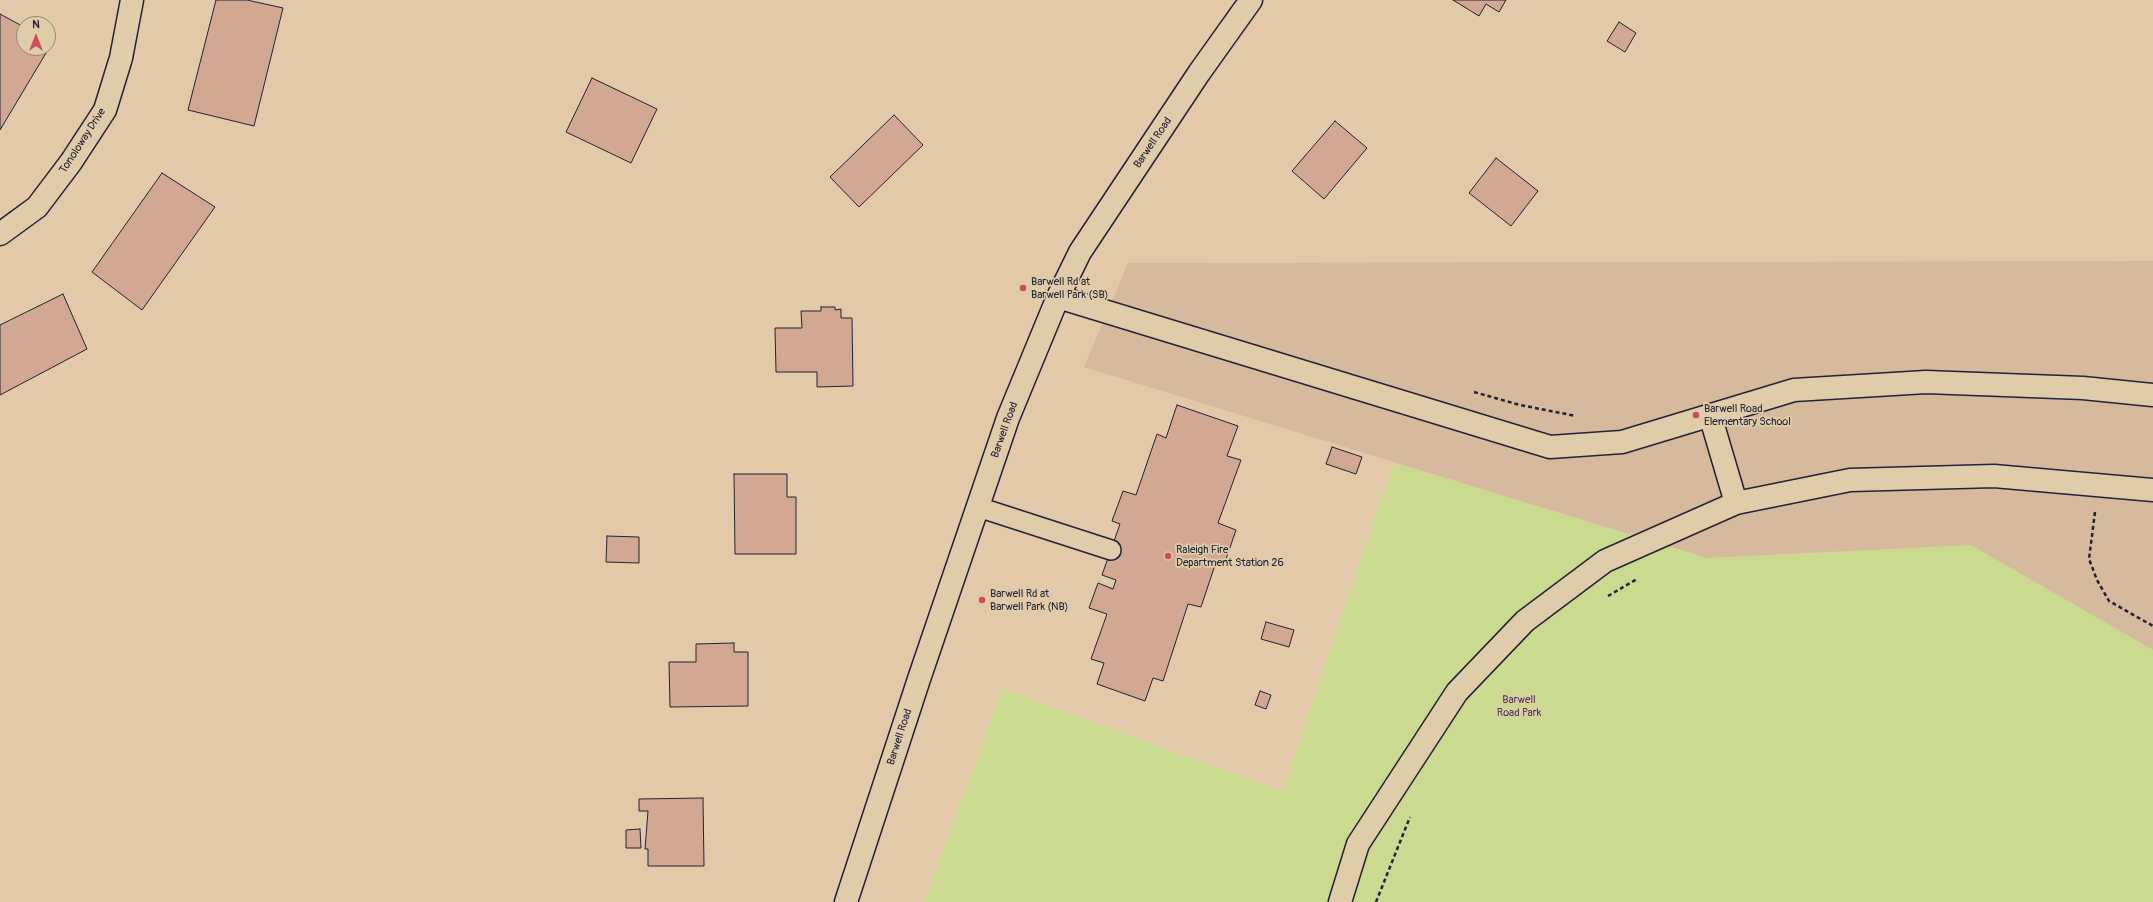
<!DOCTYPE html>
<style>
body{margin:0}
#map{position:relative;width:2153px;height:902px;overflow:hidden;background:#e2caa8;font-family:Pangolin,sans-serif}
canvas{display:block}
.north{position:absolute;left:16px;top:16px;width:40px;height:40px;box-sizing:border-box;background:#dfcdaa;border:1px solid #93897e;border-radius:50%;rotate:0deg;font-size:11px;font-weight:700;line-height:16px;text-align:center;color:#22223b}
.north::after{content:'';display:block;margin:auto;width:14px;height:18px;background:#d1495b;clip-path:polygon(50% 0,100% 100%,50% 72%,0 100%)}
</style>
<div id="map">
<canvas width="2153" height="902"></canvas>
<div class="north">N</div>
</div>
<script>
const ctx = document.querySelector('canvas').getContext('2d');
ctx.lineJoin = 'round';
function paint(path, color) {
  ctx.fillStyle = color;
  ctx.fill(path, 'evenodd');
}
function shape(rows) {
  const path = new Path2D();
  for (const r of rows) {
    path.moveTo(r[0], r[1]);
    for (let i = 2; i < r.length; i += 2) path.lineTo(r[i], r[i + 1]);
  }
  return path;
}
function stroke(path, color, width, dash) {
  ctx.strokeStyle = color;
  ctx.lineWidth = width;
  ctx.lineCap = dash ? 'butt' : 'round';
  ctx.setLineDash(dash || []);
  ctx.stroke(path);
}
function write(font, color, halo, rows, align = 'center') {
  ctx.font = font + ' Pangolin,sans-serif';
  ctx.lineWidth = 3.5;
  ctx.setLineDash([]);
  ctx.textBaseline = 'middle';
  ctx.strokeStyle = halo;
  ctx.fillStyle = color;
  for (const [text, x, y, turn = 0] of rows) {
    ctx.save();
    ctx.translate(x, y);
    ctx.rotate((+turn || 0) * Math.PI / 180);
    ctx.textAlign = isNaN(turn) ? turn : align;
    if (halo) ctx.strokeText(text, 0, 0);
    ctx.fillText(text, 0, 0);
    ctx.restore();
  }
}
paint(shape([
 [2153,261,2153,650,1971,546,1707,558,1084,367,1128,263]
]), '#d6ba9d');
paint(shape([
 [1394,463,1707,558,1971,545,2153,650,2153,902,925,902,1002,689,1283,792]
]), '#cada8e');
const building = shape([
 [216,0,247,0,283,8,254,126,188,110,216,0],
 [1453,0,1506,0,1499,12,1486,4,1479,16,1453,0],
 [0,14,24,27,24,48,48,48,48,41,52,43,0,130,0,14],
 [1619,22,1636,33,1625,52,1607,41,1619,22],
 [592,78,657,109,631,163,566,132,592,78],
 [894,115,923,145,859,207,830,177,894,115],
 [1335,121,1367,148,1324,199,1292,171,1335,121],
 [1496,158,1538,191,1511,226,1469,193,1496,158],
 [162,173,215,207,142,310,92,272,162,173],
 [63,294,87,349,0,395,0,325,63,294],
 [821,307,835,307,835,310,841,309,841,318,852,318,853,386,817,387,817,372,776,372,775,328,802,328,801,311,821,311,821,307],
 [1177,405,1238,426,1227,456,1241,460,1218,523,1236,530,1224,565,1216,562,1201,607,1188,604,1163,681,1153,678,1145,701,1097,684,1104,663,1091,659,1107,614,1089,608,1098,583,1113,589,1116,580,1102,575,1120,524,1112,521,1123,491,1136,495,1157,434,1166,438,1177,405],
 [1332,447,1362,457,1356,474,1326,464,1332,447],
 [734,474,787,474,787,497,796,497,796,554,735,554,734,474],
 [607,536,639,537,639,563,606,562,607,536],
 [1266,622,1294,630,1289,647,1261,639,1266,622],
 [734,643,734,652,748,652,748,706,670,707,669,662,696,662,696,644,734,643],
 [1260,691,1271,695,1266,709,1255,705,1260,691],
 [703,798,704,866,648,866,648,849,645,849,648,811,639,811,639,799,703,798],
 [640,829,641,848,626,848,626,830,640,829]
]);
paint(building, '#d2a892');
stroke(building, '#22223b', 1);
const lane = shape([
 [978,507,1111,550]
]);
const street = shape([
 [0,234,37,207,71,162,105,110,121,58,132,0],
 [1058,297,1550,447,1622,442,1794,390,1926,382,2083,388,2153,395],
 [1710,415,1736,503],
 [1340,902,1358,844,1457,692,1525,621,1605,561,1736,503,1850,480,1994,476,2153,490]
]);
const secondary = shape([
 [846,902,919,679,1008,418,1058,297,1080,252,1199,73,1251,0]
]);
stroke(lane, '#22223b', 22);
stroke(street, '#22223b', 25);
stroke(secondary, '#22223b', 25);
stroke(shape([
 [1474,392,1520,405,1576,416],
 [2095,512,2089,559,2097,580,2109,601,2153,626],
 [1608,596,1637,579],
 [1376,902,1410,817]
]), '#22223b', 2.5, [4, 3]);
stroke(lane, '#dfcdaa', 19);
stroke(street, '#dfcdaa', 22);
stroke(secondary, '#dfcdaa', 22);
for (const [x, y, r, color] of [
 [1023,288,4,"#d1495b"],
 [1696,415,4,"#d1495b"],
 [1168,556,4,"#d1495b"],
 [982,600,4,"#d1495b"]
]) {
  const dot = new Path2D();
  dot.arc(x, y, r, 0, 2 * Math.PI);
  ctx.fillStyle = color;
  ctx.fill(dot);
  stroke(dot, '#dfcdaa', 1.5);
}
write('11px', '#22223b', '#dfcdaa', [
 ["Tonoloway Drive",83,141,-57],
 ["Barwell Road",1153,143,-56],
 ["Barwell Road",1005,430,-70],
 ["Barwell Road",900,737,-72]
]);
write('11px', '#22223b', '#dfcdaa', [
 ["Barwell Rd at",1031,282],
 ["Barwell Park (SB)",1031,295],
 ["Barwell Road",1704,409],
 ["Elementary School",1704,422],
 ["Raleigh Fire",1176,550],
 ["Department Station 26",1176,563],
 ["Barwell Rd at",990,594],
 ["Barwell Park (NB)",990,607]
], 'left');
write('11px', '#3b3e47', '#dfcdaa', [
 ["Barwell",1519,700],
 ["Road Park",1519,713]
]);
</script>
